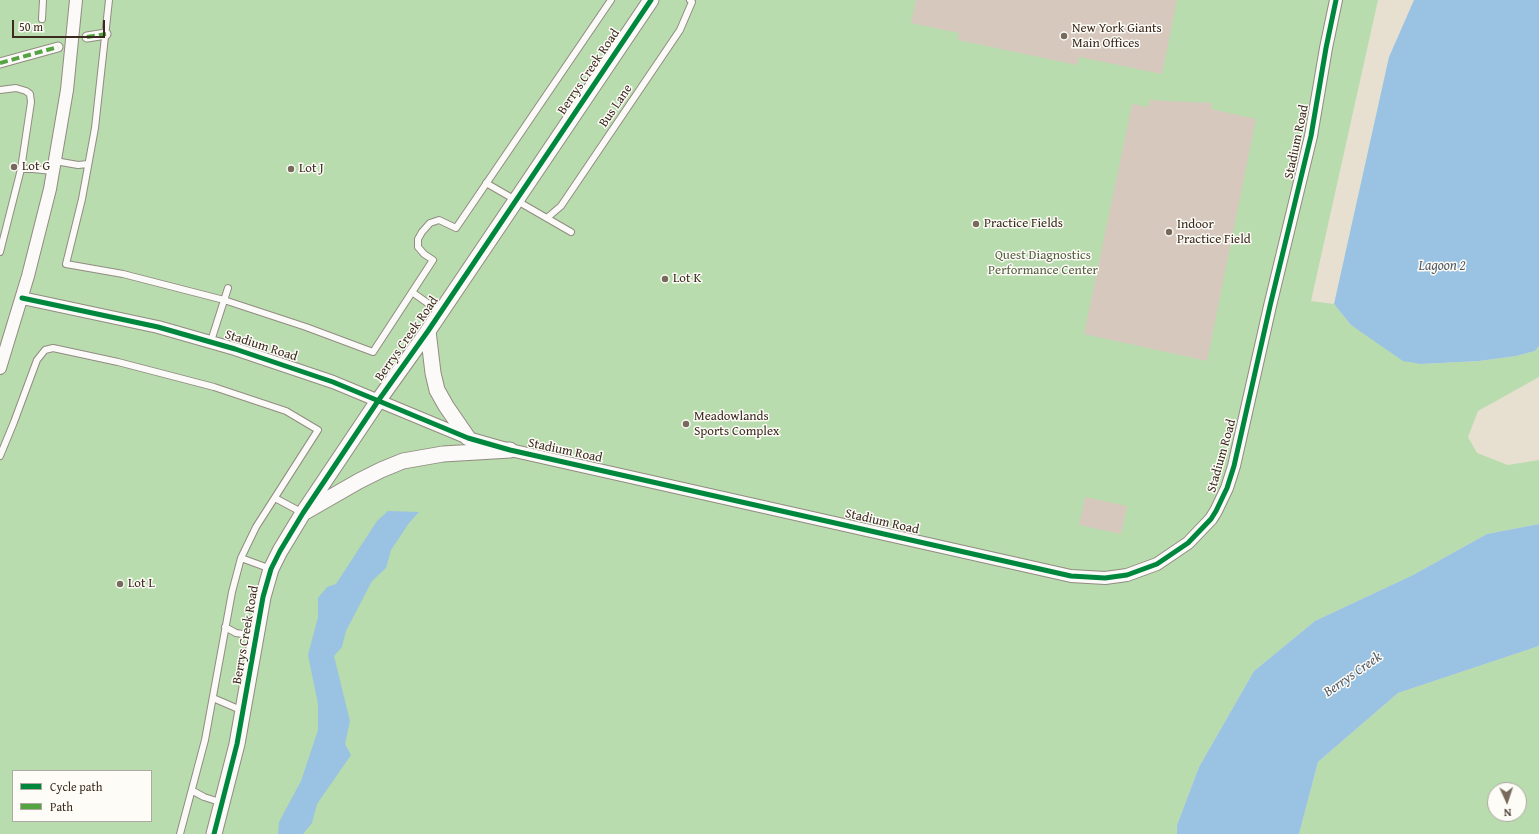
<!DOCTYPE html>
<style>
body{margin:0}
#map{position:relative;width:1539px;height:834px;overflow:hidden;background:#e7e0d0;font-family:"Gentium Book Plus",serif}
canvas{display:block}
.legend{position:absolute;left:12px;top:770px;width:140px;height:52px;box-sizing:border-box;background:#fdfcf7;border:1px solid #afa8a0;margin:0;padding:5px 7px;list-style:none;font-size:12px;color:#3b2a1e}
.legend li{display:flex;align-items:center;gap:8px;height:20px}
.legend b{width:20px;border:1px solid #afa8a0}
.north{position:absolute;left:1487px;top:782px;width:40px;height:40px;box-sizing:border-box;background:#fdfcf7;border:1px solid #afa8a0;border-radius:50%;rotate:177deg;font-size:11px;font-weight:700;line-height:16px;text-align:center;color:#3b2a1e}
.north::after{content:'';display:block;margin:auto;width:14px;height:18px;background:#776a5c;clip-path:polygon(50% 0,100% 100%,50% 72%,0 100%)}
.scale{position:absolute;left:12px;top:20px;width:93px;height:18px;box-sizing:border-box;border:2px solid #3b2a1e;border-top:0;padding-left:5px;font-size:12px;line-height:14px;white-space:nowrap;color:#3b2a1e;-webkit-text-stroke:3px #fdfcf7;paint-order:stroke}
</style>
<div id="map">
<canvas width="1539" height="834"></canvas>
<ul class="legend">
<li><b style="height:5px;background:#00873e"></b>Cycle path</li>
<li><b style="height:5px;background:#54a441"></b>Path</li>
</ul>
<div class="north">N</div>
<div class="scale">50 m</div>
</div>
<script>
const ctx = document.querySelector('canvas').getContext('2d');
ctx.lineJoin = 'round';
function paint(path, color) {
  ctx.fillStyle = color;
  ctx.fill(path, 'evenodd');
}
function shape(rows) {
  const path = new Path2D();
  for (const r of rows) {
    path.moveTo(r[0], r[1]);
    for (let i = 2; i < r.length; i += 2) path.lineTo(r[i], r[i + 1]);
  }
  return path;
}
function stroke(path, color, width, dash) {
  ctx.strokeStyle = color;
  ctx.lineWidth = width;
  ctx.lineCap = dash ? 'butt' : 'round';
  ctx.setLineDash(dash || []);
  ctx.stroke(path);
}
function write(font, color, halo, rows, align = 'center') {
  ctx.font = font + ' "Gentium Book Plus",serif';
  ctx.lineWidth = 3;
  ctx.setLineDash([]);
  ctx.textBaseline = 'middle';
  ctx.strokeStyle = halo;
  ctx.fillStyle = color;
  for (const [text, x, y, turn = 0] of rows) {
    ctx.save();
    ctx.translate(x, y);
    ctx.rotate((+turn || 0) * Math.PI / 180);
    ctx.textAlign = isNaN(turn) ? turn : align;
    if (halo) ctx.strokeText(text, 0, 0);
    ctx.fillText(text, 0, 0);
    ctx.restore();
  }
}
paint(shape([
 [0,0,1378,0,1311,301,1334,304,1351,325,1421,364,1479,361,1516,356,1535,351,1539,346,1539,377,1478,411,1468,437,1477,453,1508,465,1539,460,1539,524,1487,534,1413,575,1315,621,1254,671,1199,767,1177,825,1177,834,0,834],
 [13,771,151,771,151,821,13,821],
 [1539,646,1539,834,1299,834,1318,762,1398,693],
 [1495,790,1519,790,1519,814,1495,814]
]), '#b8dcae');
paint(shape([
 [1414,0,1539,0,1539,346,1535,351,1516,356,1479,361,1421,364,1403,361,1351,325,1334,304,1389,57],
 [388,511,419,512,409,523,391,550,386,568,372,581,346,631,342,647,334,656,350,721,345,744,351,755,317,804,312,823,303,834,278,834,279,822,301,781,318,730,318,704,308,655,318,617,318,598,327,587,336,584,377,521],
 [1539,524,1539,646,1398,693,1318,762,1299,834,1177,834,1177,825,1199,767,1254,671,1315,621,1413,575,1487,534]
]), '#9ac2e3');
paint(shape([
 [916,0,1177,0,1162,74,1079,57,1077,65,958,40,959,33,911,23],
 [1149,100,1212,103,1211,109,1256,119,1207,361,1084,334,1132,104,1149,107],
 [1085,497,1127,506,1121,534,1079,525]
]), '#d7c8bd');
const service = shape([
 [109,0,95,128,82,199,66,264,123,274,224,300,306,327,373,352,433,260,424,254,418,247,418,239,422,232,430,223,439,220,456,228,611,0],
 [42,19,43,0],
 [0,90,16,88,26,91,30,94,31,102,21,169,0,252],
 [55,161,78,165,88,164],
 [21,169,33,169,53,171],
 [486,183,571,232],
 [547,218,561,206,680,30,692,2,690,0],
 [412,292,440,312],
 [211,341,228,288],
 [0,456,14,422,37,360,45,350,53,348,118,362,214,387,286,411,318,430,256,527,241,558,232,592,205,740,180,834],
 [275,498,303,513],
 [241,558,271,569],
 [225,627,236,633,256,636],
 [213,698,243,711],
 [193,791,204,797,223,803]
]);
const pedestrian = shape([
 [87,37,106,34],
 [0,63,58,47]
]);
const minor = shape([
 [22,298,158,327,235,349,333,382,468,438,510,450,1071,576,1105,578,1127,575,1157,564,1188,543,1211,519,1216,511,1227,488,1234,466,1270,306,1311,136,1326,48,1336,0],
 [0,368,28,276,50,189,67,90,76,0]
]);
const tertiary = shape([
 [428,331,433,373,437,390,446,406,468,438],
 [305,512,359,481,381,470,403,461,443,454,510,450],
 [214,834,237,744,263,597,271,569,280,551,303,513,378,401,428,331,651,0]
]);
stroke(service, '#928b81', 8);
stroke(pedestrian, '#928b81', 11);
stroke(minor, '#928b81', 14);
stroke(tertiary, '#928b81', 17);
stroke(service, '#fbfaf8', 6);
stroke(pedestrian, '#fbfaf8', 9);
stroke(minor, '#fbfaf8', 12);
stroke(tertiary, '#fbfaf8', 15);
stroke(shape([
 [87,37,106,34],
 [0,63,58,47]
]), '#54a441', 4, [8, 4]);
stroke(shape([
 [22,298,158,327,235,349,333,382,468,438,510,450,1071,576,1105,578,1127,575,1157,564,1188,543,1211,519,1216,511,1227,488,1234,466,1270,306,1311,136,1326,48,1336,0],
 [214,834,237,744,263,597,271,569,280,551,303,513,378,401,428,331,651,0]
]), '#00873e', 5);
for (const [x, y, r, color] of [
 [1064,36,4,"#776a5c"],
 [14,167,4,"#776a5c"],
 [291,169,4,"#776a5c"],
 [976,224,4,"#776a5c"],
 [1169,232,4,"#776a5c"],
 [665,279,4,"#776a5c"],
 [686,424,4,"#776a5c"],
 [120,584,4,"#776a5c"]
]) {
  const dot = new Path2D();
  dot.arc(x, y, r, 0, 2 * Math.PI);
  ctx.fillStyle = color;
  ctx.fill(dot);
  stroke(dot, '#fdfcf7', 1.5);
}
write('13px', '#3b2a1e', '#fdfcf7', [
 ["New York Giants",1072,29],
 ["Main Offices",1072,44],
 ["Lot G",22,167],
 ["Lot J",299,169],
 ["Practice Fields",984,224],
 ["Indoor",1177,225],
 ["Practice Field",1177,240],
 ["Lot K",673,279],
 ["Meadowlands",694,417],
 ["Sports Complex",694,432],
 ["Lot L",128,584]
], 'left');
write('13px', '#3b2a1e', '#fdfcf7', [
 ["Berrys Creek Road",589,72,-56],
 ["Bus Lane",616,106,-56],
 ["Stadium Road",1297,142,-78],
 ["Berrys Creek Road",407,339,-55],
 ["Stadium Road",261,346,18],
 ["Stadium Road",565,451,12],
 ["Stadium Road",1222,456,-74],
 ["Stadium Road",882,522,13],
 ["Berrys Creek Road",246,635,-80]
]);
write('13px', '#555f41', '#fdfcf7', [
 ["Quest Diagnostics",1043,256],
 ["Performance Center",1043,271]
]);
write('italic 14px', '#515b66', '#fdfcf7', [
 ["Lagoon 2",1442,266],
 ["Berrys Creek",1353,675,-35]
]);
</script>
